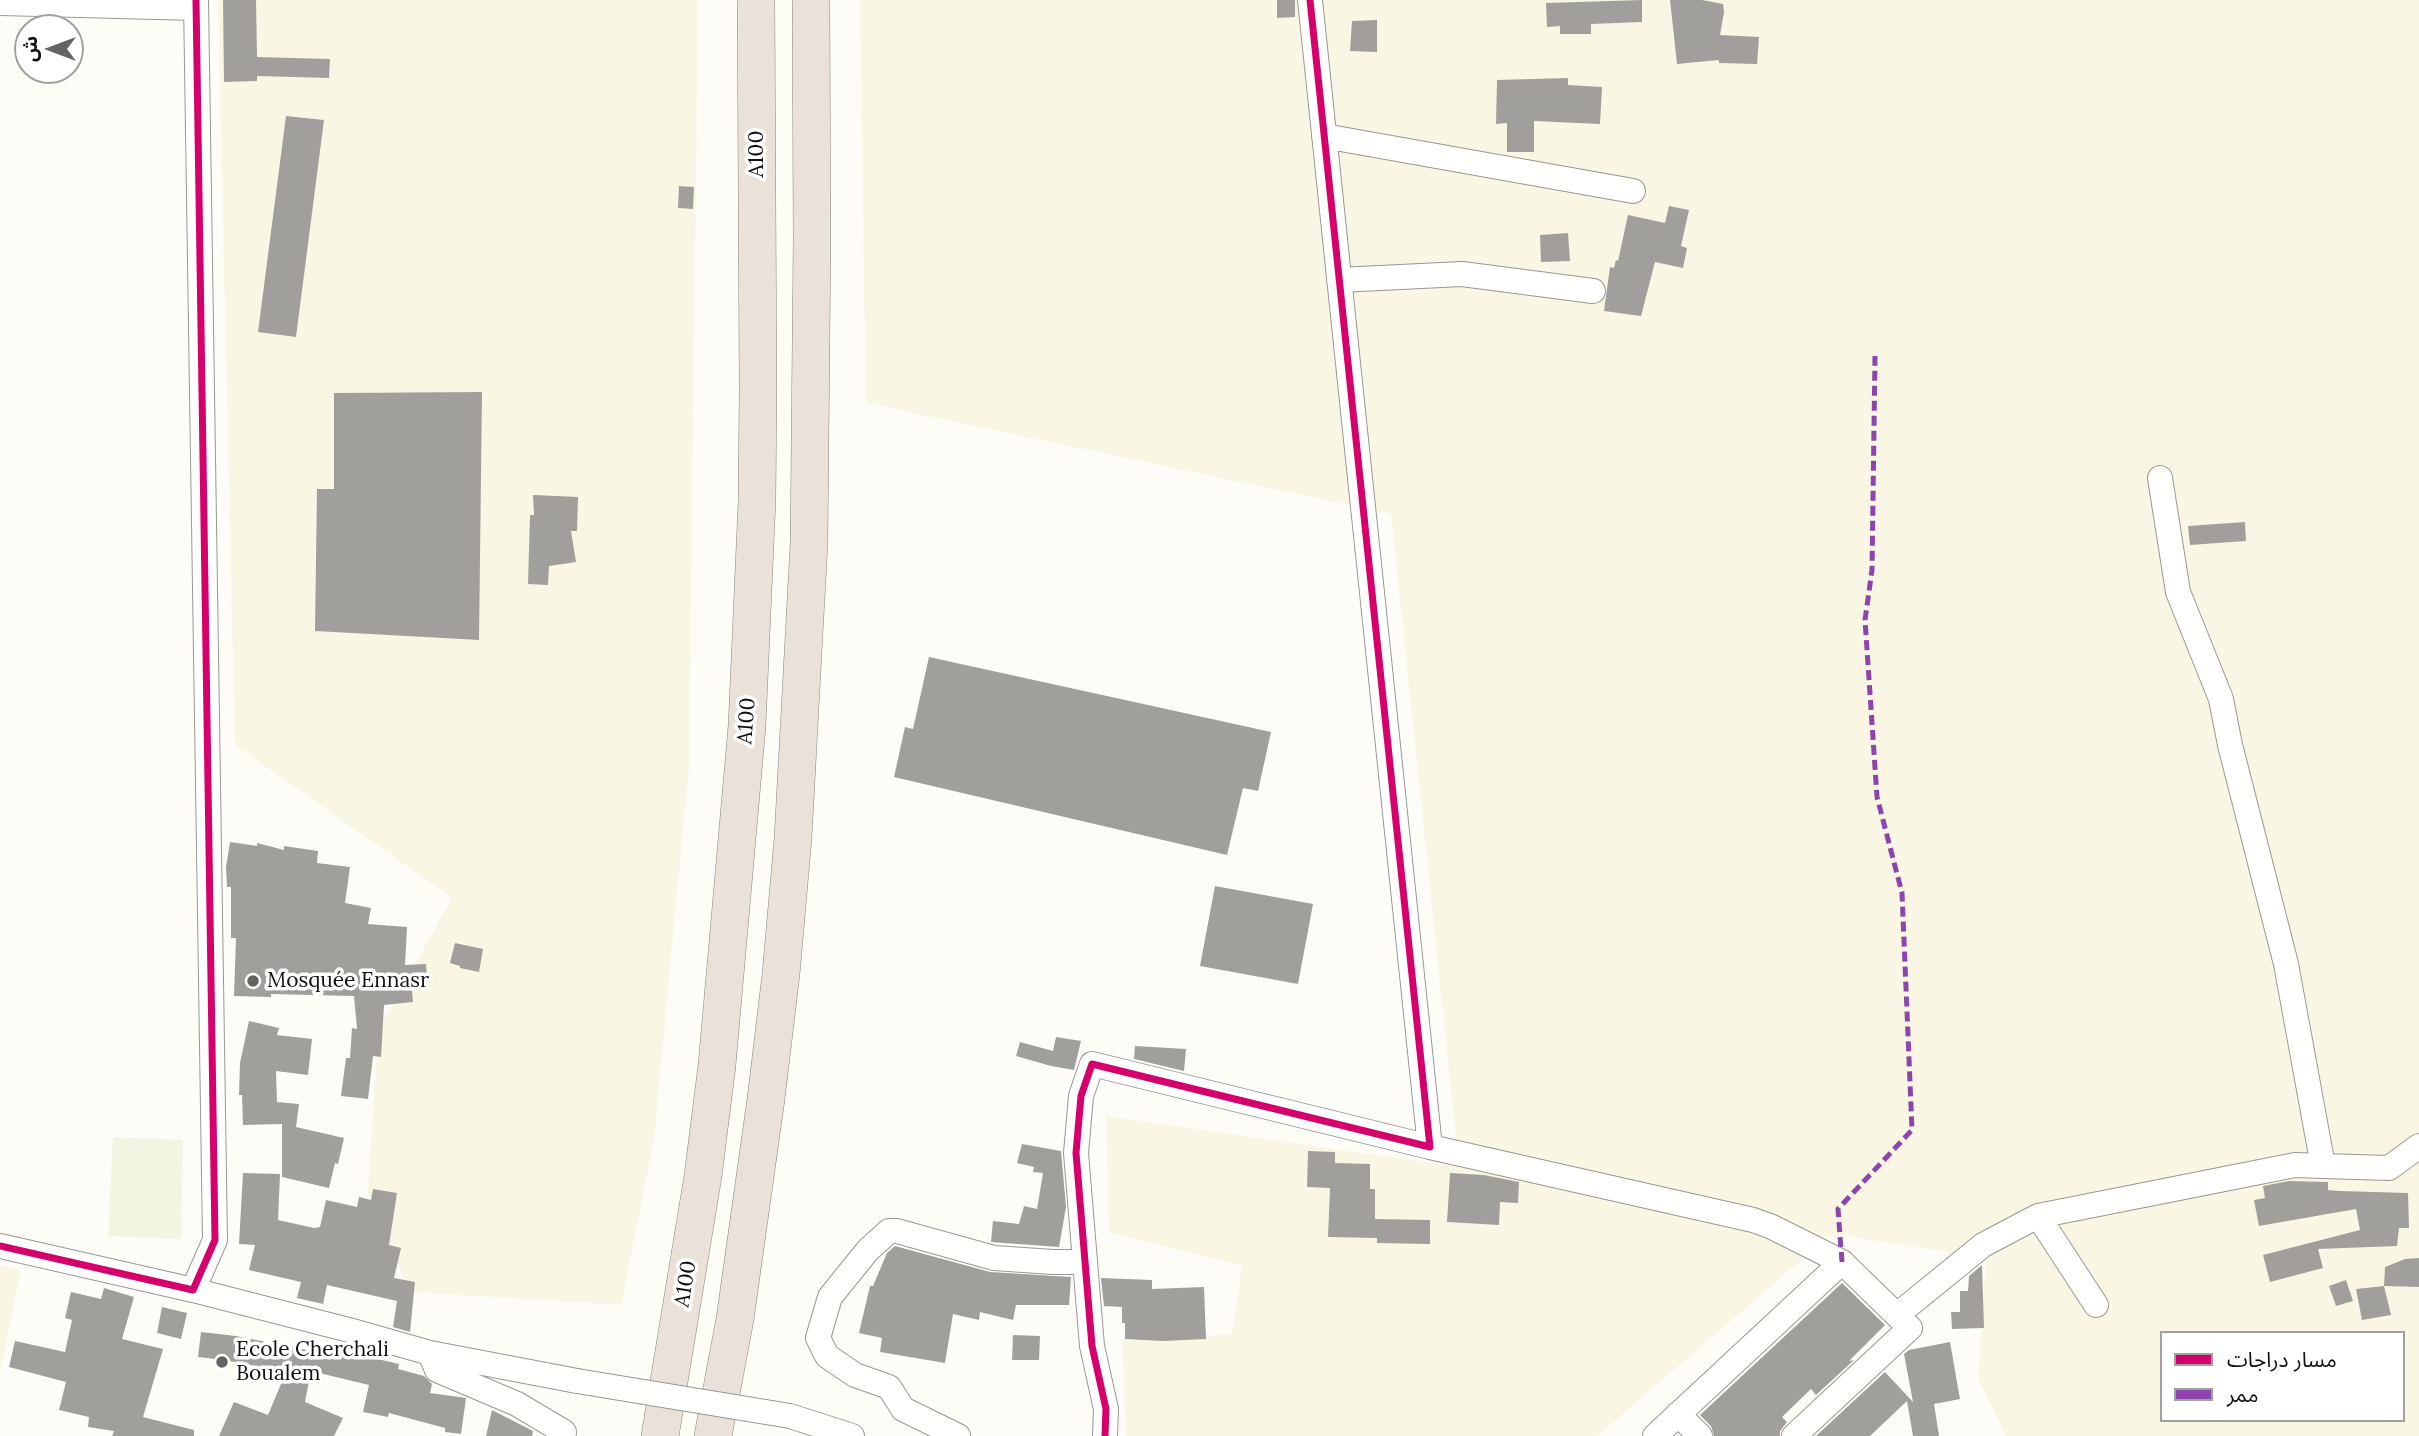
<!DOCTYPE html>
<meta charset="utf-8">
<style>
body{margin:0}
#map{position:relative;width:2419px;height:1436px;overflow:hidden;background:#fdfcf7;font-family:Lora,"Noto Sans Arabic",serif}
canvas{display:block}
.legend{position:absolute;left:2160px;top:1331px;width:245px;height:91px;box-sizing:border-box;background:#fff;border:2px solid #a0a0a0;margin:0;padding:9px 12px;list-style:none;font-size:21px;color:#111}
.legend li{display:flex;align-items:center;gap:14px;height:35px}
.legend b{width:35px;border:2px solid #a0a0a0}
.north{position:absolute;left:14px;top:14px;width:70px;height:70px;box-sizing:border-box;background:#fff;border:2px solid #a0a0a0;border-radius:50%;rotate:270deg;font-size:19px;font-weight:700;line-height:28px;text-align:center;color:#111}
.north::after{content:'';display:block;margin:auto;width:24px;height:32px;background:#646362;clip-path:polygon(50% 0,100% 100%,50% 72%,0 100%)}
</style>
<div id="map">
<canvas width="2419" height="1436"></canvas>
<ul class="legend">
<li><b style="height:9px;background:#d6006c"></b>مسار دراجات</li>
<li><b style="height:9px;background:#8e44ad"></b>ممر</li>
</ul>
<div class="north">ش</div>
</div>
<script>
const ctx = document.querySelector('canvas').getContext('2d');
ctx.lineJoin = 'round';
function paint(path, color) {
  ctx.fillStyle = color;
  ctx.fill(path, 'evenodd');
}
function shape(rows) {
  const path = new Path2D();
  for (const r of rows) {
    path.moveTo(r[0], r[1]);
    for (let i = 2; i < r.length; i += 2) path.lineTo(r[i], r[i + 1]);
  }
  return path;
}
function stroke(path, color, width, dash) {
  ctx.strokeStyle = color;
  ctx.lineWidth = width;
  ctx.lineCap = dash ? 'butt' : 'round';
  ctx.setLineDash(dash || []);
  ctx.stroke(path);
}
function write(font, color, halo, rows, align = 'center') {
  ctx.font = font + ' Lora,serif';
  ctx.lineWidth = 7;
  ctx.setLineDash([]);
  ctx.textBaseline = 'middle';
  ctx.strokeStyle = halo;
  ctx.fillStyle = color;
  for (const [text, x, y, turn = 0] of rows) {
    ctx.save();
    ctx.translate(x, y);
    ctx.rotate((+turn || 0) * Math.PI / 180);
    ctx.textAlign = isNaN(turn) ? turn : align;
    if (halo) ctx.strokeText(text, 0, 0);
    ctx.fillText(text, 0, 0);
    ctx.restore();
  }
}
paint(shape([
 [218,0,698,0,689,765,654,1139,621,1305,410,1292,368,1191,378,1031,452,898,235,745],
 [860,0,2419,0,2419,1436,2006,1436,1978,1379,1986,1258,1832,1234,1597,1436,1126,1436,1122,1341,1232,1334,1242,1266,1109,1233,1106,1116,1459,1167,1391,514,866,403],
 [2162,1333,2403,1333,2403,1420,2162,1420],
 [0,1265,21,1270,0,1374]
]), '#f9f7e4');
paint(shape([
 [113,1137,183,1140,181,1239,108,1236]
]), '#f0f6e1');
paint(shape([
 [223,0,256,0,257,57,330,59,329,78,257,76,257,81,224,82],
 [1277,0,1295,0,1295,17,1277,18],
 [1642,0,1642,22,1591,24,1591,34,1560,34,1560,26,1547,27,1546,3],
 [1670,0,1702,0,1723,4,1724,12,1720,35,1759,37,1757,64,1719,63,1719,60,1677,64],
 [1377,20,1377,52,1350,51,1352,21],
 [1568,78,1568,85,1602,87,1600,124,1534,121,1534,152,1507,152,1507,123,1496,124,1497,80],
 [286,116,324,120,296,337,258,332],
 [679,186,694,187,693,209,678,208],
 [1669,206,1689,210,1681,246,1687,248,1683,268,1655,262,1641,316,1604,311,1610,267,1614,268,1616,260,1618,261,1628,215,1665,223],
 [1568,233,1570,261,1541,262,1540,235],
 [482,392,479,640,315,631,317,489,334,489,334,393],
 [533,495,578,497,577,531,571,531,576,562,549,566,548,585,528,584,530,515,534,515],
 [2245,522,2246,541,2190,545,2188,526],
 [929,657,1271,732,1258,791,1243,788,1227,855,894,777,905,727,913,729],
 [230,842,257,846,257,843,284,850,284,846,318,851,317,863,350,867,345,903,371,908,368,924,407,927,405,965,426,964,427,980,411,980,413,1002,384,1005,381,1057,373,1056,368,1099,341,1096,346,1058,350,1058,352,1028,357,1029,354,996,271,994,271,997,234,996,236,938,231,938,231,887,227,887,226,867],
 [1215,886,1313,904,1298,984,1200,966],
 [455,943,483,949,479,972,460,968,460,966,450,963],
 [249,1021,279,1028,277,1035,312,1039,308,1075,276,1071,277,1102,299,1104,296,1127,344,1138,338,1164,335,1163,329,1188,282,1177,282,1124,243,1125,242,1095,239,1095,240,1063],
 [1056,1037,1081,1041,1074,1070,1051,1066,1016,1056,1020,1042,1053,1051],
 [1135,1046,1186,1049,1184,1071,1134,1059],
 [1022,1144,1061,1151,1066,1207,1059,1247,991,1242,993,1221,1019,1224,1024,1206,1037,1209,1043,1173,1033,1172,1034,1167,1017,1163],
 [1308,1151,1335,1152,1335,1163,1370,1164,1370,1189,1375,1189,1375,1219,1430,1220,1430,1244,1377,1243,1377,1238,1328,1237,1330,1188,1307,1187],
 [243,1173,280,1174,278,1220,314,1228,320,1227,326,1200,357,1207,359,1197,371,1200,373,1189,397,1193,389,1245,401,1248,394,1278,415,1282,410,1332,393,1327,397,1301,327,1285,323,1304,297,1298,301,1282,249,1270,255,1245,239,1244],
 [1450,1173,1484,1175,1519,1182,1518,1203,1500,1202,1499,1225,1447,1222],
 [2289,1181,2328,1182,2328,1190,2340,1191,2408,1193,2409,1228,2399,1228,2397,1246,2318,1249,2323,1268,2270,1282,2263,1255,2360,1230,2356,1209,2259,1226,2254,1200,2265,1198,2263,1186],
 [895,1246,990,1272,1071,1277,1069,1305,1016,1305,1013,1320,980,1312,979,1320,953,1314,945,1363,880,1352,882,1338,859,1333,870,1286,873,1286,887,1253],
 [2419,1258,2419,1287,2384,1286,2391,1315,2362,1320,2356,1289,2384,1286,2385,1267,2405,1259],
 [1982,1265,1984,1328,1952,1329,1951,1312,1960,1312,1960,1291,1968,1291,1969,1276],
 [1101,1278,1152,1280,1152,1289,1204,1287,1206,1339,1163,1341,1125,1339,1125,1323,1122,1323,1122,1307,1104,1306],
 [2346,1280,2353,1301,2336,1306,2329,1286],
 [1842,1283,1885,1325,1849,1361,1854,1360,1816,1395,1811,1389,1782,1417,1787,1422,1780,1431,1780,1436,1714,1436,1711,1426,1700,1415],
 [104,1288,134,1297,122,1339,163,1349,143,1417,194,1430,194,1436,112,1436,114,1431,88,1427,89,1417,59,1410,66,1382,9,1367,15,1341,65,1352,72,1320,65,1318,71,1292,101,1299],
 [162,1307,187,1313,181,1339,157,1333],
 [201,1332,236,1336,342,1357,343,1351,399,1364,398,1369,424,1376,432,1384,430,1393,466,1398,461,1434,445,1432,445,1428,389,1413,388,1417,363,1412,369,1385,311,1371,305,1402,343,1418,334,1436,219,1436,234,1402,268,1415,286,1372,224,1360,198,1357],
 [1013,1335,1040,1336,1039,1360,1012,1360],
 [1950,1342,1960,1399,1934,1404,1939,1436,1913,1436,1907,1401,1870,1436,1816,1436,1885,1372,1913,1402,1904,1354,1909,1350],
 [492,1410,533,1431,532,1436,486,1436]
]), '#a19f9c');
const minor = shape([
 [0,3,196,8],
 [1324,136,1633,191],
 [1339,280,1462,274,1593,291],
 [1430,1147,1753,1220,1770,1226,1842,1262],
 [2323,1166,2389,1168,2419,1146],
 [2038,1216,2096,1305],
 [0,1246,193,1290,215,1240,196,0],
 [193,1290,349,1330,430,1353,577,1381],
 [1897,1315,1983,1245,2038,1216,2295,1165,2323,1166,2286,964,2230,745,2221,699,2178,592,2160,478],
 [430,1353,437,1370,517,1404,564,1432,563,1436],
 [1678,1414,1700,1436],
 [790,1416,852,1436],
 [958,1436,903,1409,889,1387,855,1375,827,1356,818,1338,830,1297,868,1250,889,1231,897,1231,994,1258,1053,1262,1085,1262],
 [1105,1436,1106,1409,1092,1346,1076,1153,1081,1096,1092,1064,1430,1147,1310,0],
 [1655,1436,1842,1262,1910,1328,1794,1436]
]);
const highway = shape([
 [660,1436,703,1176,717,1065,747,726,757,500,758,389,756,0],
 [713,1436,735,1319,766,1099,781,974,793,838,809,543,812,240,811,0]
]);
stroke(minor, '#979795', 26);
stroke(highway, '#858482', 38);
stroke(minor, '#fffffe', 24);
stroke(highway, '#eae1d8', 37);
const minorBridge = shape([
 [577,1381,790,1416]
]);
stroke(minorBridge, '#979795', 26, []);
stroke(minorBridge, '#fffffe', 24);
stroke(shape([
 [1842,1262,1838,1209,1912,1130,1902,893,1877,797,1865,620,1872,570,1875,356]
]), '#8e44ad', 5, [10, 5]);
stroke(shape([
 [0,1246,193,1290,215,1240,196,0],
 [1105,1436,1106,1409,1092,1346,1076,1153,1081,1096,1092,1064,1430,1147,1310,0]
]), '#d6006c', 7);
for (const [x, y, r, color] of [
 [253,981,7,"#646362"],
 [222,1362,7,"#646362"]
]) {
  const dot = new Path2D();
  dot.arc(x, y, r, 0, 2 * Math.PI);
  ctx.fillStyle = color;
  ctx.fill(dot);
  stroke(dot, '#fff', 2.5);
}
write('21px', '#111', '#fff', [
 ["A100",757,154,-90],
 ["A100",747,721,-86],
 ["A100",686,1284,-81]
]);
write('21px', '#111', '#fff', [
 ["Mosquée Ennasr",267,981],
 ["Ecole Cherchali",236,1350],
 ["Boualem",236,1374]
], 'left');
</script>
